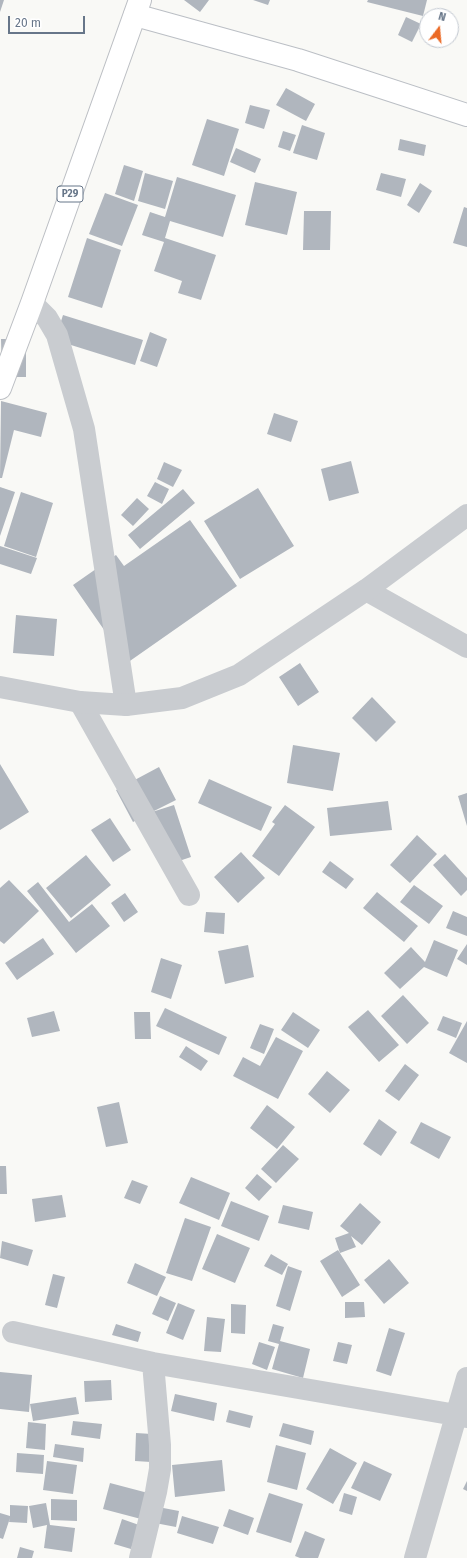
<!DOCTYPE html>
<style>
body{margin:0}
#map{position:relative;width:467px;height:1558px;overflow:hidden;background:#f9f9f6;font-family:"Fira Sans",sans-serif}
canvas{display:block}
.north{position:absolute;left:419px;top:8px;width:40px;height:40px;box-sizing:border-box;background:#fff;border:1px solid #c2c8d0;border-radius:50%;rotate:16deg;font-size:11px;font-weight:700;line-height:16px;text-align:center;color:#677689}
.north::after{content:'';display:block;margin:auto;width:14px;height:18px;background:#eb6924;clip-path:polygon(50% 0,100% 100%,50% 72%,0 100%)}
.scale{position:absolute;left:8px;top:16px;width:77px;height:18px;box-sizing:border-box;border:2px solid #677689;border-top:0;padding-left:5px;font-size:12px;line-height:14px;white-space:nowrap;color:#677689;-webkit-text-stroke:3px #fff;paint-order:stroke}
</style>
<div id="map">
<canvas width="467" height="1558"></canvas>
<div class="north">N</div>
<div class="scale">20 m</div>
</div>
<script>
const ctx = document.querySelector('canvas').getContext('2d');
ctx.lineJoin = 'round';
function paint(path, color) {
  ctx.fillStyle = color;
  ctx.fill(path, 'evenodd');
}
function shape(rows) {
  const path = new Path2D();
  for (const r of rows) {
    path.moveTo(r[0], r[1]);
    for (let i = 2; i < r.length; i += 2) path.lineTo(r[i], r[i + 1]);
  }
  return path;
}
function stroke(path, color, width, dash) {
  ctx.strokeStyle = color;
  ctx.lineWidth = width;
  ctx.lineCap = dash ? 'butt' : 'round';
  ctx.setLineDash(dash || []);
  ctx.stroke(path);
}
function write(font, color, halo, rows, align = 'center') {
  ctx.font = font + ' "Fira Sans",sans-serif';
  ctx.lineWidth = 4;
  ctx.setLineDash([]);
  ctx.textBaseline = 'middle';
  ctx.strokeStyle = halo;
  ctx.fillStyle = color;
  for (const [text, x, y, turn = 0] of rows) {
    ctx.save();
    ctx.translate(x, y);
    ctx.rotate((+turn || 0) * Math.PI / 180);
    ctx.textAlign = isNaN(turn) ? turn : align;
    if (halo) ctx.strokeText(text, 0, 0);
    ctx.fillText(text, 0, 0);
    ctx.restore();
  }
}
paint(shape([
 [0,0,4,0,0,12],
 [184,0,209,0,200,12],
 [253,0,270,0,268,5],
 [368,0,427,0,423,16,367,2],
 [406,17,421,24,412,42,398,35],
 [286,88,315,104,306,121,276,105],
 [250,105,270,110,264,129,245,123],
 [207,119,239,129,224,176,192,165],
 [302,125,325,133,317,160,293,153],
 [283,131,296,135,290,151,278,147],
 [400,139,426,145,424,156,398,150],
 [236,148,261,159,255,173,230,162],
 [124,165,143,171,134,201,115,194],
 [145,173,173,181,165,209,138,201],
 [381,173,406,179,401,197,376,190],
 [177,177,236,195,223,237,170,221,165,238,216,255,201,300,178,293,182,281,154,271,164,242,142,235,150,212,165,217],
 [255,182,297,192,287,235,245,225],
 [420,183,432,191,419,213,407,205],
 [105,193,138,205,122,246,89,234],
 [464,207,467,208,467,247,453,243],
 [304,211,331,211,330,250,303,250],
 [87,238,121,250,102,308,68,297],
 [63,315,143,340,135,365,55,340],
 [150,332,167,339,157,367,140,361],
 [1,339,26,339,26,377,2,377],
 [1,401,47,413,41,437,14,430,2,478,0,478],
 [274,413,298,421,291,442,267,434],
 [351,461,359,493,329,501,321,469],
 [164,462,182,470,173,487,157,479],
 [155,482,169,489,162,504,147,496],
 [0,487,15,492,0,536],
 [258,488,294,546,240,579,204,521],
 [183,489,195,503,140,549,128,535],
 [21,492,53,503,36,557,4,546],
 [137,498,149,509,133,526,121,515],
 [190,520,237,586,127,663,73,585,116,555,124,566],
 [0,546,37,558,31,574,0,564],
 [16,615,57,619,54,656,13,653],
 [300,663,319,692,298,706,279,677],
 [372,697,396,722,376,742,352,718],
 [293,745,340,753,333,791,287,783],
 [0,764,29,812,0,830],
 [159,767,176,800,152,812,174,805,191,857,167,865,150,813,133,822,116,790],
 [209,779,272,807,261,831,198,803],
 [467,793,467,826,458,796],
 [388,801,392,830,330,836,327,808],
 [285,805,315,827,279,876,252,856,275,824,272,822],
 [110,818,131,850,113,862,91,830],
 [417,835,437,854,410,883,390,865],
 [241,852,265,878,238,903,214,877],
 [445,854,467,878,467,890,461,896,433,865],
 [86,855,111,885,71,918,46,888],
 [330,861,354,879,346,889,322,872],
 [9,880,39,911,4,944,0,941,0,888],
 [38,882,69,922,92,904,110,926,76,953,27,891],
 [414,885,443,906,429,924,400,902],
 [377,892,418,926,404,942,363,908],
 [125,893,138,912,124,922,111,903],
 [453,911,467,917,467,936,446,928],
 [206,912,225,913,224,934,204,932],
 [43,938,54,954,17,980,5,963],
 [434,940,458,950,447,977,424,967,400,989,384,973,411,947,425,962],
 [467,944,467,965,457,959],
 [248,945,254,977,225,984,218,951],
 [161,958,182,965,171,999,151,992],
 [403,995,429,1023,407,1044,381,1016],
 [165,1008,227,1037,219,1055,156,1026],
 [368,1010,399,1045,379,1062,348,1027],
 [54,1011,60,1031,32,1037,27,1018],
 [134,1012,150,1012,151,1039,135,1039],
 [293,1012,320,1030,308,1048,281,1030],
 [443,1016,462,1023,456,1038,437,1030],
 [467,1021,467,1063,449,1053],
 [260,1024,274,1029,264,1054,250,1048],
 [276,1037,303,1051,278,1099,233,1076,243,1057,260,1066],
 [186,1046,208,1061,201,1071,179,1057],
 [405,1064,419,1075,399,1101,385,1091],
 [327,1071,350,1090,330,1113,308,1094],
 [119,1102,128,1143,106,1147,97,1107],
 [267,1105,295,1127,277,1149,250,1128],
 [379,1119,397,1132,381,1156,363,1144],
 [421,1122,451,1137,439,1159,410,1143],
 [283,1145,299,1159,276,1183,261,1169],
 [0,1166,6,1166,7,1194,0,1194],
 [257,1174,272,1187,259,1201,245,1188],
 [191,1177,230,1193,219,1220,179,1203],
 [132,1180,148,1186,140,1204,124,1198],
 [62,1195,66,1217,35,1222,32,1199],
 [231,1201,269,1216,259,1241,221,1226],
 [360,1203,381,1222,362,1245,351,1236,356,1247,340,1253,335,1238,349,1233,340,1226],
 [283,1205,313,1212,309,1230,278,1223],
 [185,1218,211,1227,192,1281,166,1273],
 [217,1234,250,1248,235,1283,202,1269],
 [2,1241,33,1250,28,1266,0,1258],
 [338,1250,360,1285,342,1297,320,1261],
 [271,1254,288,1264,282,1275,264,1266],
 [389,1259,409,1283,384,1304,364,1280],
 [135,1263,166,1277,157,1296,127,1283],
 [288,1266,302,1271,290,1311,276,1306],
 [53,1274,65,1277,57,1308,45,1305],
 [160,1296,176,1303,168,1321,152,1314],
 [345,1302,364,1302,365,1317,345,1318],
 [178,1303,195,1310,183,1340,166,1333],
 [231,1304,246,1305,245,1334,231,1333],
 [207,1317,225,1319,221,1352,204,1351],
 [116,1324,141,1332,138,1342,112,1335],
 [273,1324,284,1327,280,1341,310,1349,303,1378,272,1369,279,1344,268,1341],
 [389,1328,405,1333,391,1376,376,1371],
 [259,1342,275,1347,267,1370,252,1364],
 [338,1342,352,1345,347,1364,333,1361],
 [0,1372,32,1375,29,1412,0,1409],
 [111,1380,112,1400,85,1402,84,1381],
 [175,1394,217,1403,214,1421,171,1411],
 [76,1397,79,1414,33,1421,30,1404],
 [229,1410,253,1416,250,1428,226,1422],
 [73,1421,102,1424,100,1439,71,1435],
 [28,1422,46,1424,45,1450,26,1448],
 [283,1423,314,1431,311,1445,279,1436],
 [136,1433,152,1434,151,1462,135,1461],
 [55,1444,84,1448,83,1462,53,1457],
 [276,1445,306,1453,297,1490,267,1482],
 [330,1448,357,1463,333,1504,306,1489],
 [17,1453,44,1455,43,1474,16,1472],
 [222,1460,225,1491,175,1497,172,1465],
 [47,1461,77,1465,73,1494,43,1490],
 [364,1461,392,1474,380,1501,351,1488],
 [467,1481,467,1491,463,1489],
 [110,1483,148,1493,141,1519,103,1509],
 [269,1493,303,1504,291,1543,256,1532],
 [344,1493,357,1497,352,1515,339,1511],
 [51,1499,77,1500,77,1521,51,1520],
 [46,1503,50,1525,75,1528,72,1552,44,1548,47,1525,33,1528,29,1506],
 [10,1505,28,1506,27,1523,9,1522,10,1518,3,1539,0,1538,0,1513,10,1516],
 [158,1507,179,1511,176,1527,155,1523],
 [229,1509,254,1518,248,1535,223,1526],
 [182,1516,219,1527,213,1544,177,1533],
 [122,1519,139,1525,131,1549,114,1544],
 [305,1531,325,1539,318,1558,300,1558,295,1556],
 [20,1547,34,1551,32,1558,17,1558]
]), '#b0b6be');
const secondary = shape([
 [135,15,298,60,467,115]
]);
const primary = shape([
 [0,388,32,303,140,0]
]);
stroke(secondary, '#bbbfc5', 24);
stroke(primary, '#bcbfc4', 24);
stroke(shape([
 [32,303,47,318,57,335,84,429,126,705],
 [366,590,467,647],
 [80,702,189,895],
 [13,1332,153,1363,467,1417],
 [140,1558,156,1492,160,1469,160,1445,153,1363],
 [415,1558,467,1378]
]), '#c9ccd0', 22);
stroke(shape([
 [0,687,80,702,126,705,182,698,239,675,366,590,467,515]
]), '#c9ccd0', 22);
stroke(secondary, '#fff', 22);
stroke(primary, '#fff', 22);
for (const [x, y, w] of [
 [70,194,26]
]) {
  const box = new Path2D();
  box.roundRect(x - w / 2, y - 8, w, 16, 3);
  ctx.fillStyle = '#fff';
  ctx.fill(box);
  stroke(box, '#677689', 1);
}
write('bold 10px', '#677689', null, [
 ["P29",70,194]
]);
</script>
